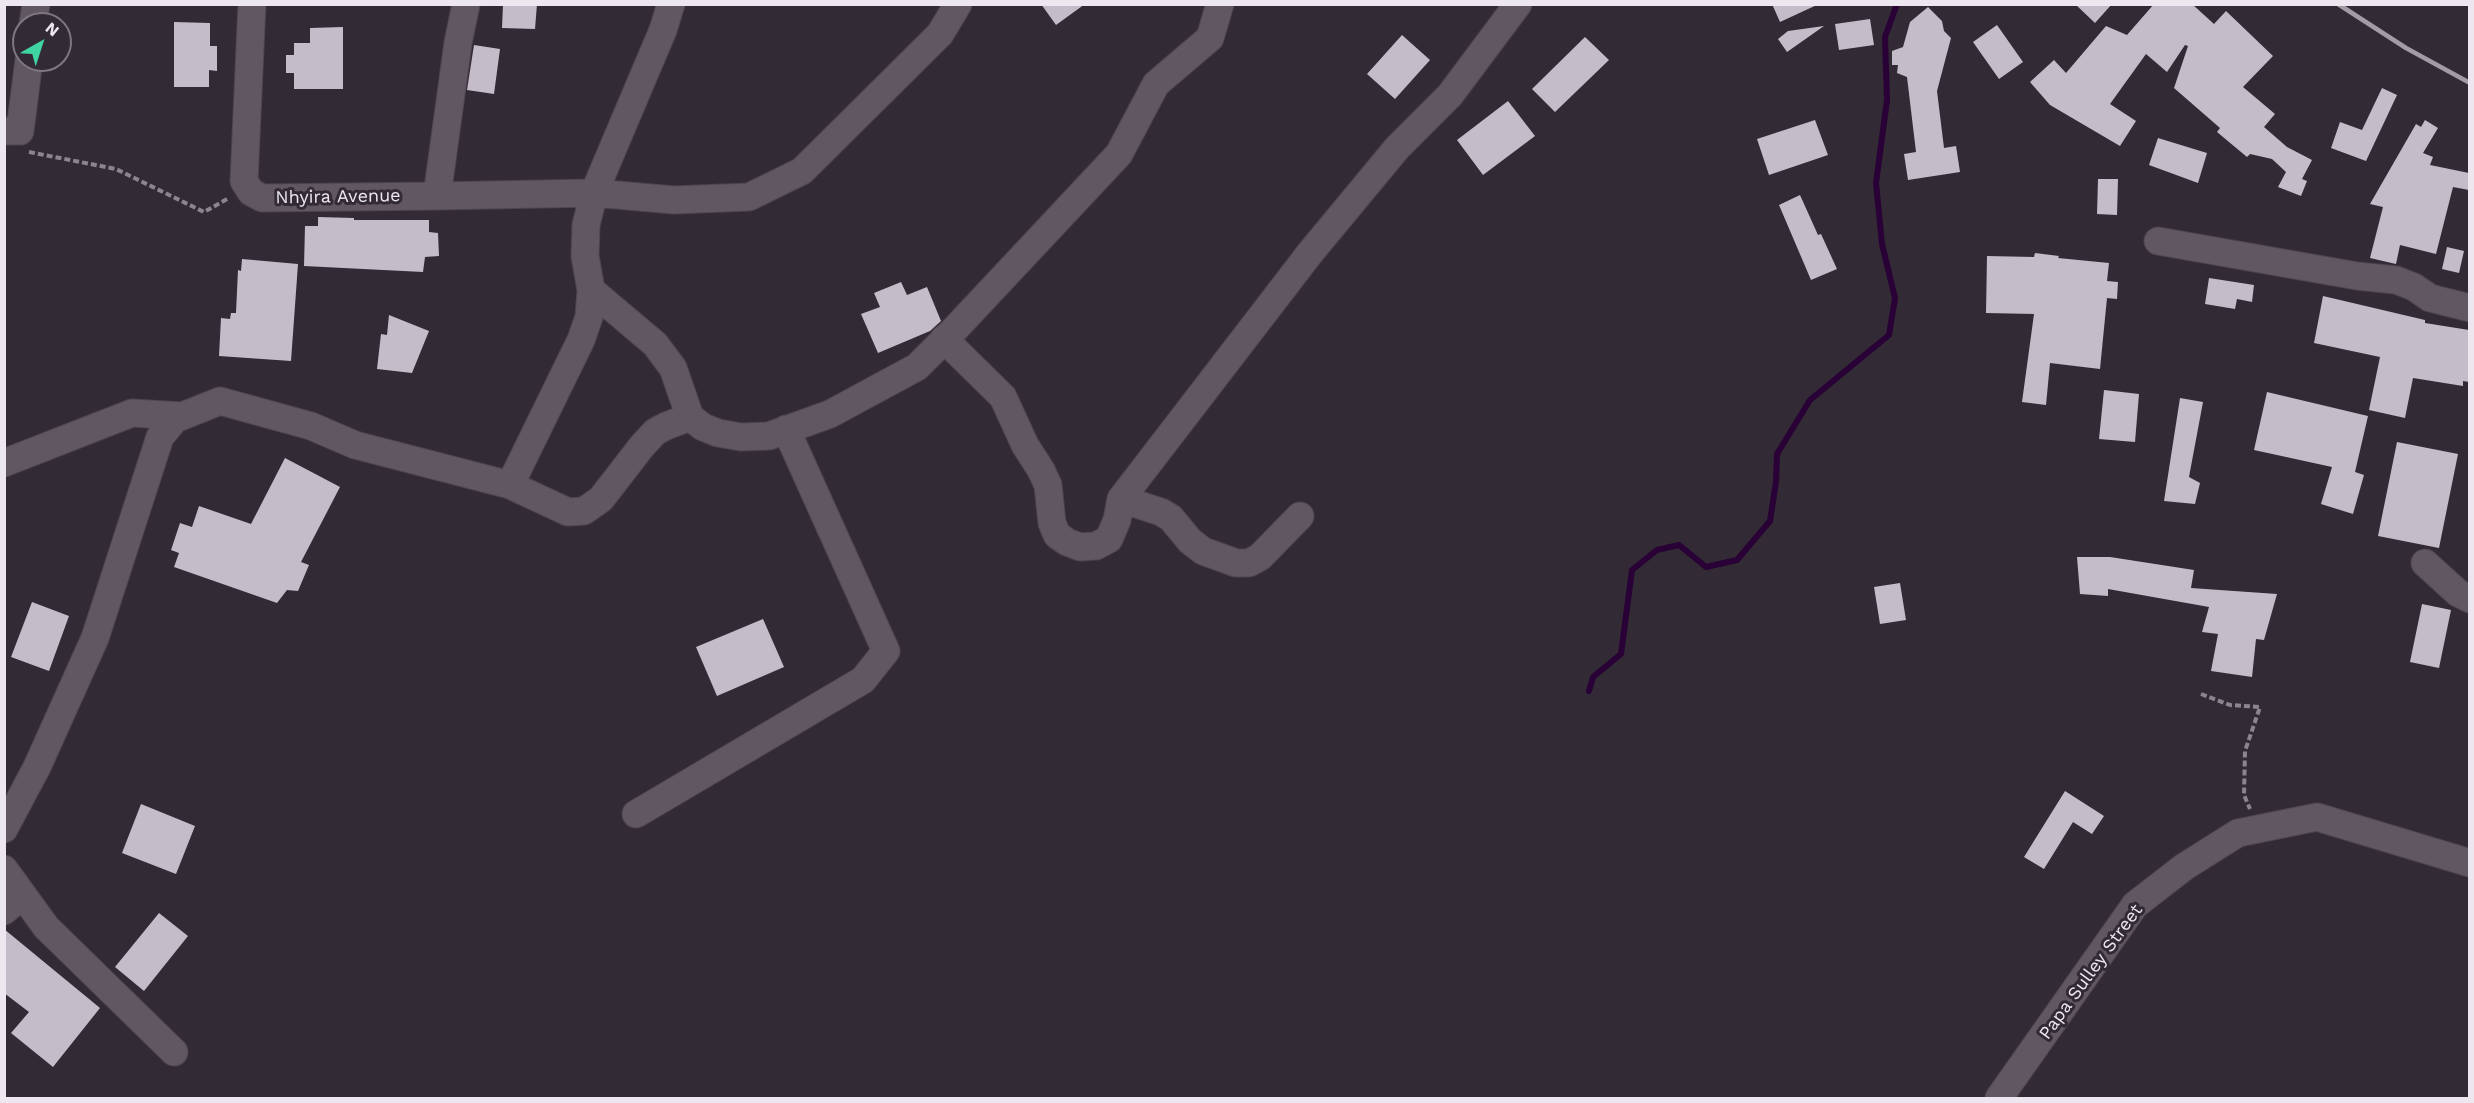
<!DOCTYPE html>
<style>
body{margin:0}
#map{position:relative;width:2474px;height:1103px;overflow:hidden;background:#322b35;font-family:"Work Sans",sans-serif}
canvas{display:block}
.frame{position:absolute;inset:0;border:6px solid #ede8ef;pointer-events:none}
.north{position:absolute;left:12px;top:12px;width:60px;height:60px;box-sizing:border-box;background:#322b35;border:2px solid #7d777f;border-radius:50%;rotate:39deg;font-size:16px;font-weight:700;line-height:24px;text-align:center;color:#ede8ef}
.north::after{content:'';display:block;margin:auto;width:21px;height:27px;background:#40d4a2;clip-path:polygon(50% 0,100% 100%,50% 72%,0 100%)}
</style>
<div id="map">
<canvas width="2474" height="1103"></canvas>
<div class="frame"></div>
<div class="north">N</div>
</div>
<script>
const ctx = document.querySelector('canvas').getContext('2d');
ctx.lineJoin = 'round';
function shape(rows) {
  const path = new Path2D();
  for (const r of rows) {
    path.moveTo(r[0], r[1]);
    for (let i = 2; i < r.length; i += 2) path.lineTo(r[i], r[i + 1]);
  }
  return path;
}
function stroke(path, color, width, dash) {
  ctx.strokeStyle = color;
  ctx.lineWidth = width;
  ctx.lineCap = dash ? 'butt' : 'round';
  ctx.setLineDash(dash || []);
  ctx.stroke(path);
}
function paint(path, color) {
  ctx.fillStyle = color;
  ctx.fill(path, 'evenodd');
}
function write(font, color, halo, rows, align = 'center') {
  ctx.font = font + ' "Work Sans",sans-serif';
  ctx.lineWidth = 6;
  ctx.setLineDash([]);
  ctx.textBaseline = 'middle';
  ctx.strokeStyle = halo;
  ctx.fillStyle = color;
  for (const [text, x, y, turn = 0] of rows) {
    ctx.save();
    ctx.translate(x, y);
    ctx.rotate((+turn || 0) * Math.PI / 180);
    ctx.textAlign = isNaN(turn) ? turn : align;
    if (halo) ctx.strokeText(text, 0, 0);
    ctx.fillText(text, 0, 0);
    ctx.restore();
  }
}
stroke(shape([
 [1589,691,1593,677,1621,654,1632,570,1657,550,1679,545,1706,567,1737,560,1770,521,1776,482,1777,454,1810,400,1889,335,1895,298,1882,244,1876,183,1887,100,1885,37,1897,4]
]), '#290136', 6);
paint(shape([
 [503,4,537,4,535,29,502,28],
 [1041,4,1085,4,1056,25],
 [1772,4,1819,4,1780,22],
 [2075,4,2112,4,2095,23],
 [2154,4,2192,4,2214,24,2226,11,2273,56,2243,87,2275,114,2264,127,2287,147,2312,160,2302,179,2307,181,2301,196,2278,187,2286,172,2272,159,2250,154,2247,157,2217,132,2220,128,2174,88,2188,46,2185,45,2167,72,2146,54,2110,104,2136,121,2120,146,2050,105,2030,82,2054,60,2066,73,2106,26,2127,35],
 [1928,7,1942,21,1944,31,1951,38,1937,91,1944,148,1956,146,1960,172,1908,180,1904,154,1916,152,1907,77,1897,73,1898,65,1892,65,1892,51,1903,47,1910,22],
 [1870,19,1874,45,1839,50,1835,24],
 [174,22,210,23,210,46,217,46,217,71,209,70,209,87,174,87],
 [1997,25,2023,62,1999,79,1973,42],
 [1824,26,1787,52,1778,39,1788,31],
 [343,27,343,89,294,89,294,73,286,73,286,55,294,55,294,43,310,43,310,28],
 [1402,35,1430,60,1395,99,1367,74],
 [1585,37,1609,60,1555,112,1532,89],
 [474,45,500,49,494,94,467,90],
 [2382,88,2397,95,2366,161,2331,148,2340,122,2362,130],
 [1508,101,1535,136,1483,175,1457,140],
 [1815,120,1828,155,1769,175,1757,139],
 [2425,120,2438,128,2423,153,2433,157,2430,165,2469,173,2469,190,2453,187,2436,254,2400,245,2396,264,2370,258,2383,207,2370,204,2416,124,2421,127],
 [2158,138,2207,153,2198,183,2149,165],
 [2098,179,2118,179,2117,215,2097,214],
 [1800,195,1818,235,1821,234,1837,269,1811,280,1779,205],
 [318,217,354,218,354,220,429,220,429,232,438,233,439,256,425,257,423,272,304,266,305,226,318,226],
 [2447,247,2464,251,2459,273,2442,269],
 [2035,253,2059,256,2058,258,2109,263,2107,281,2118,282,2117,299,2107,298,2100,369,2050,363,2046,405,2022,402,2034,314,1986,313,1987,256,2034,257],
 [242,259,298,264,291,361,219,356,221,318,230,319,231,313,236,313,238,270,241,271],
 [2209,278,2254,285,2252,302,2237,299,2235,309,2205,304],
 [901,282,907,295,927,287,941,321,930,331,878,353,861,314,880,307,874,293],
 [2323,296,2425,320,2425,323,2469,330,2469,382,2463,381,2463,386,2413,378,2405,418,2369,410,2380,357,2314,343],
 [389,315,429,331,412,373,377,369,381,334,387,335],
 [2104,390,2139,394,2135,442,2099,439],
 [2267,392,2368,416,2355,472,2364,475,2353,514,2321,504,2332,467,2254,450],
 [2180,398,2203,402,2189,477,2200,483,2195,504,2164,501],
 [2397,442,2458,454,2439,548,2378,536],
 [285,458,340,487,301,562,309,565,298,591,287,590,277,603,174,567,179,553,171,550,180,523,192,527,199,506,251,524],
 [2077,557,2110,557,2194,570,2191,588,2277,594,2264,640,2256,639,2252,677,2211,671,2218,634,2202,632,2209,607,2108,589,2108,596,2080,594],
 [1900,583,1906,620,1880,624,1874,587],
 [32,602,69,616,49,671,11,657],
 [2422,604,2451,610,2439,668,2410,662],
 [763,619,784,667,717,696,696,647],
 [2065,791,2104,816,2092,834,2073,822,2044,869,2024,857],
 [141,804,195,826,176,874,122,853],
 [159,913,188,936,144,991,115,967],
 [4,929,100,1008,53,1067,11,1033,29,1012,4,993]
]), '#c5bcc9');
const minor = shape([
 [252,4,244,181,251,192,262,198,437,196],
 [466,4,458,43,437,196,594,193,674,200,749,197,802,171,940,34,958,4],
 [33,24,36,4],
 [4,131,20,131,29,60],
 [2158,241,2357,276,2396,280,2414,287,2430,298,2470,308],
 [591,290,655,344,673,368,690,417],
 [944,339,1003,397,1025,445,1041,470,1048,485,1052,523,1057,535,1067,542,1080,547,1096,546,1109,539,1117,520,1121,499,1161,512,1171,518,1190,541,1203,551,1236,563,1249,563,1260,557,1300,516],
 [4,463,132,413,182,416],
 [510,485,581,340,589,317,591,290,585,256,586,225,594,193,663,30,671,4],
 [1121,499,1310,253,1397,148,1450,95,1518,4],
 [2425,563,2458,593,2470,599],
 [636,814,863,680,886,651,786,429],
 [4,829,37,767,95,638,160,437,175,419,220,401,311,426,355,445,510,485,568,512,584,511,601,499,642,446,655,432,666,426,690,417,703,427,718,433,741,437,769,436,830,414,917,367,954,330,1119,154,1156,84,1210,38,1220,4],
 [4,869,46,927,174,1052],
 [4,911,23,895],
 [1999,1098,2135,905,2184,867,2238,833,2317,817,2470,863]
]);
stroke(minor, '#4d464f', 29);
stroke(shape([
 [29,152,116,169,204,212,229,198],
 [2201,694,2230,705,2260,707,2245,751,2244,795,2250,809]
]), '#8b858d', 4, [6, 3]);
stroke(minor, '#605763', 27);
stroke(shape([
 [2338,4,2406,48,2470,83]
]), '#a29da5', 4.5);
write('18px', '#ede8ef', '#322b35', [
 ["Nhyira Avenue",338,197,-1],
 ["Papa Sulley Street",2091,972,-54]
]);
</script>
